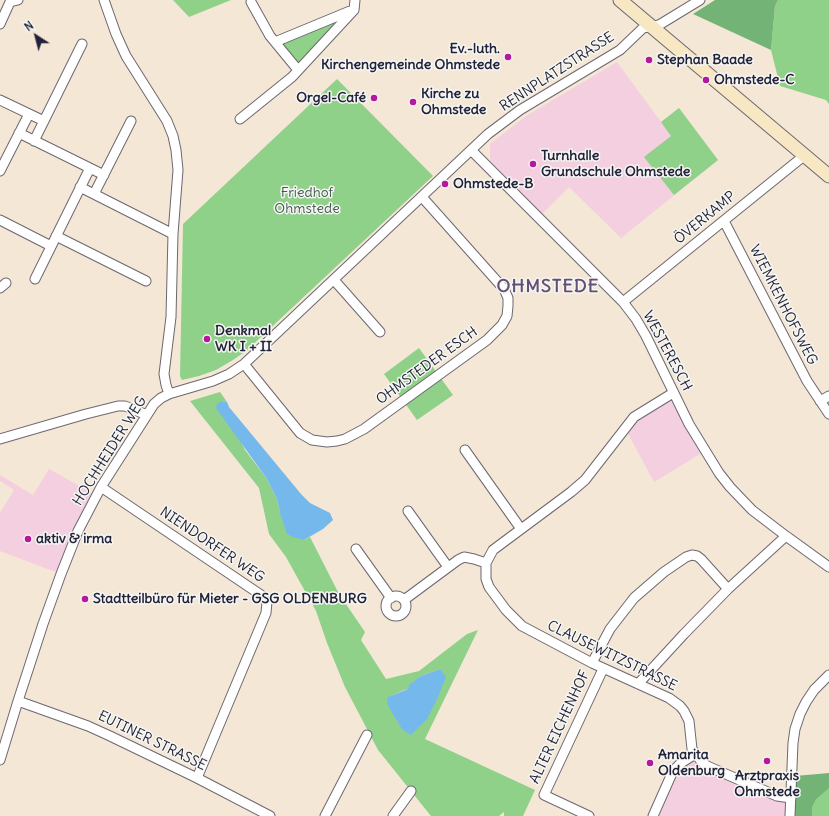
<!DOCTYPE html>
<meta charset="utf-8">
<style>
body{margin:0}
#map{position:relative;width:829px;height:816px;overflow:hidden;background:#f4e7d6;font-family:Delius,sans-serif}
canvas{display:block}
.north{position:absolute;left:16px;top:16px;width:40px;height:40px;-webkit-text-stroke:3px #f6f6f2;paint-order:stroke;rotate:324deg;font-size:11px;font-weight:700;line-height:16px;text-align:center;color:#22223b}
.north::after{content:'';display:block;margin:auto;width:14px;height:18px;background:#22223b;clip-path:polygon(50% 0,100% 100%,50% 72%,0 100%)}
</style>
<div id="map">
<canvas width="829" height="816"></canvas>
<div class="north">N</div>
</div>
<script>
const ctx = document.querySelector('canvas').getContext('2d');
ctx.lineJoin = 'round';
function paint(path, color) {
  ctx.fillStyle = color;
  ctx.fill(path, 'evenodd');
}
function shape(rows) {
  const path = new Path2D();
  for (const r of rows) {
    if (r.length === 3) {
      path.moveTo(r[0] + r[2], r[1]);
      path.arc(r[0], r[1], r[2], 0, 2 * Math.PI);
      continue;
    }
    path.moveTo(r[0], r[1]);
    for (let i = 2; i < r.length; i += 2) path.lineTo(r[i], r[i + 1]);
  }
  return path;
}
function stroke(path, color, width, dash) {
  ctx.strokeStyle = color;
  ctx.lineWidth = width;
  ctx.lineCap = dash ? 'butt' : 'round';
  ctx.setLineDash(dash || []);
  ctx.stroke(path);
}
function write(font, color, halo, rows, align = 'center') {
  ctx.font = font + ' Delius,sans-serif';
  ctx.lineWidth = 3;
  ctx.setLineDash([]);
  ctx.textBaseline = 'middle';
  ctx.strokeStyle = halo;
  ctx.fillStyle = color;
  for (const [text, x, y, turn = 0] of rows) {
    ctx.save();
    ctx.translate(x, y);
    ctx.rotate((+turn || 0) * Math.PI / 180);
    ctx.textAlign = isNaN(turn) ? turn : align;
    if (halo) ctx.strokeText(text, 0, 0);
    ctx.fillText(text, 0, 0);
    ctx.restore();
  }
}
paint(shape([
 [617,62,661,122,679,108,718,160,621,238,569,187,542,214,490,160,490,144,526,116],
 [673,393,705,451,654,482,625,428],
 [49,469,96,495,61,574,0,551,0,513,14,490,0,481,0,475,33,495],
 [695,754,701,761,791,798,790,816,653,816,673,771]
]), '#f3cfdf');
paint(shape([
 [173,0,231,0,189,17],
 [778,0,829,0,829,104,826,100,780,86,771,50,775,6],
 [340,19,298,64,281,44],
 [337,79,433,176,246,351,233,360,216,370,199,376,182,380,180,376,183,224],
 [679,108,718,160,674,195,644,157,671,136,661,122],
 [419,348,453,395,417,420,384,374],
 [220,392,227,402,221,401,245,450,267,479,277,499,280,513,304,540,310,537,339,594,365,632,361,640,386,679,419,671,467,634,478,630,425,739,535,790,523,816,504,816,504,812,499,816,431,816,378,750,345,687,327,643,316,611,286,557,269,534,259,488,190,401],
 [440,669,398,722,389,697,404,690,409,689,421,676],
 [829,773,829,816,794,816]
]), '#8fd189');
paint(shape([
 [715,0,778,0,775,6,771,50,693,14],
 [829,773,829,788,816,799,812,807,812,816,794,816,795,776]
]), '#73b375');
paint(shape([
 [221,401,227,402,229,407,301,494,310,503,330,513,333,520,323,529,304,540,293,537,287,534,280,513,277,499,267,479,216,408,217,404],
 [440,669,446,677,437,699,427,719,411,735,402,729,391,711,387,703,388,697,408,689,409,685,421,676]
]), '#75b8eb');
const street = shape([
 [104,0,116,34,126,56,167,121,173,136,176,150,178,170,173,234,171,317,164,374,166,385,169,394],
 [251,2,270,36,298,70],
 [0,24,10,2,18,0],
 [275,42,350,11],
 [0,100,44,121],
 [240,119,292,77,354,10,355,0],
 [19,133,104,175],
 [34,141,82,44],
 [471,150,623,302,636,319,646,336,689,424,719,473,730,487,752,510,786,536,829,567],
 [0,171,29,114],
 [80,187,173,234],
 [94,194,131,121],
 [0,220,51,246],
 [724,221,807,381,829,414],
 [56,236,146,281],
 [35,279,90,168],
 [334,280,380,332],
 [0,288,6,283],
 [623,302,805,155],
 [244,364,300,433,312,440,327,442,337,441,345,439,364,429,487,340,502,325,507,316,508,306,508,298,504,289,422,197],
 [673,393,634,417,585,480,571,492,493,550,486,563,486,579,489,587,506,610,522,626,592,663,669,698,680,706,684,711,689,721,692,749,701,761,707,766,777,796,791,798],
 [820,401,829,396],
 [0,439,86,414,118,406,125,406,147,415],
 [465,450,521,529],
 [101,487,261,595,267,602,266,613,197,778],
 [408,511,448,567],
 [356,549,391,598],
 [396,606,10],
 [404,600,458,560,464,557,474,559,486,563],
 [592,663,610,629,634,598,664,572,686,557,692,555,697,556,701,559,728,589],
 [638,684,684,634,728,589,786,536],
 [18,701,88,726,110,736,197,778,270,816],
 [0,760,18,701,43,624,61,574,78,531,101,487,154,404,161,398,169,394,213,381,229,374,244,364,488,134,520,110,620,50,643,28,659,25,700,0],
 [325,816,367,735],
 [393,816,411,791],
 [589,816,544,795,603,669],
 [653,816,673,771,681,763,695,754],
 [790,816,793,743,795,729,800,714,806,702,814,690,829,675]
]);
const secondary = shape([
 [620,0,829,176]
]);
stroke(street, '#6c6771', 11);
stroke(secondary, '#6c6771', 15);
stroke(street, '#fff', 9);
stroke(secondary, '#f7e8c3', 13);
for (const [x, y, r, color] of [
 [508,57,4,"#b5179e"],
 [649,60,4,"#b5179e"],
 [706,80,4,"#b5179e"],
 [374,98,4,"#b5179e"],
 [413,102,4,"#b5179e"],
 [533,164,4,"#b5179e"],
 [445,184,4,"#b5179e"],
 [207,339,4,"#b5179e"],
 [28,539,4,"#b5179e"],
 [85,599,4,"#b5179e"],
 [767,761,4,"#b5179e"],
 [650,763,4,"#b5179e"]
]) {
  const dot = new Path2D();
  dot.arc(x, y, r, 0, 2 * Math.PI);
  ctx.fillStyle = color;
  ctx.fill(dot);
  stroke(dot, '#f6f6f2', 1.5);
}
write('bold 14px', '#22223b', '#f6f6f2', [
 ["Ev.-luth.",500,49,"right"],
 ["Kirchengemeinde Ohmstede",500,65,"right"],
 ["Stephan Baade",657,60],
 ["Ohmstede-C",714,80],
 ["Kirche zu",421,94],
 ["Ohmstede",421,110],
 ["Orgel-Café",366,98,"right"],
 ["Turnhalle",541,156],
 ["Grundschule Ohmstede",541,172],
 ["Ohmstede-B",453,184],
 ["Denkmal",215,331],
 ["WK I + II",215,347],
 ["aktiv & irma",36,539],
 ["Stadtteilbüro für Mieter - GSG OLDENBURG",93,599],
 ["Amarita",658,755],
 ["Oldenburg",658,771],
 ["Arztpraxis",767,776,"center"],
 ["Ohmstede",767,792,"center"]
], 'left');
write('14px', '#22223b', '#f6f6f2', [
 ["RENNPLATZSTRASSE",557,72,-33],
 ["ÖVERKAMP",705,218,-39],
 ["WIEMKENHOFSWEG",783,305,63],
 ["WESTERESCH",667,351,62],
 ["OHMSTEDER ESCH",427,366,-36],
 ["HOCHHEIDER WEG",110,451,-58],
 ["NIENDORFER WEG",212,545,34],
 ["CLAUSEWITZSTRASSE",612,656,26],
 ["ALTER EICHENHOF",560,727,-65],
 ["EUTINER STRASSE",152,741,26]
]);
write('14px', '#435752', '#f6f6f2', [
 ["Friedhof",307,193],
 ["Ohmstede",307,209]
]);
ctx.letterSpacing = '1px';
write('bold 18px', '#635077', '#f6f6f2', [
 ["OHMSTEDE",548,287]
]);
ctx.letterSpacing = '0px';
</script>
